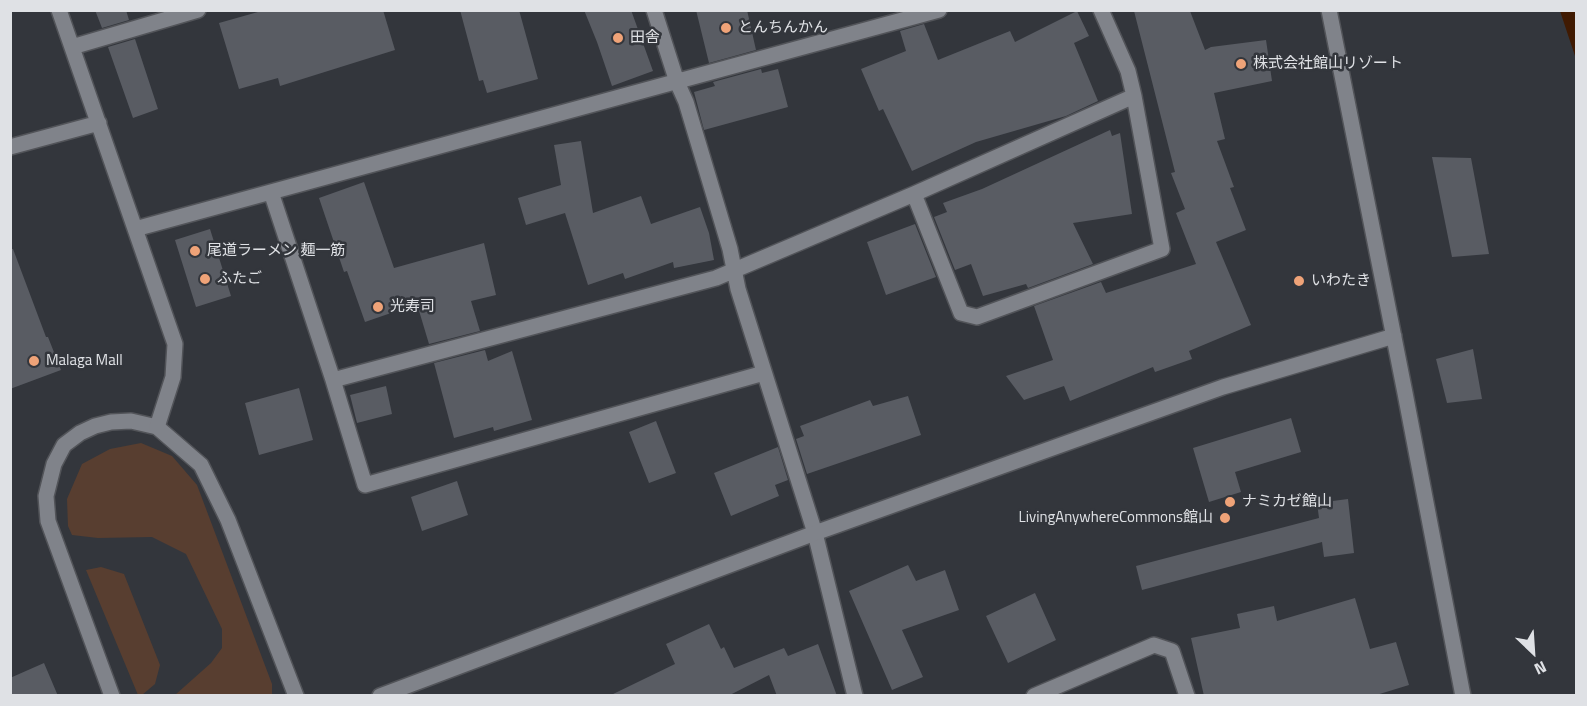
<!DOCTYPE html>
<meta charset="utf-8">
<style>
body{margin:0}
#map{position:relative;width:1587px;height:706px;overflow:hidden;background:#33363c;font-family:"Titillium Web",sans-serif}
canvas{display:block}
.frame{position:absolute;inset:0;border:12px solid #dfe1e5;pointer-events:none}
.north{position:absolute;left:1503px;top:622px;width:60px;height:60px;-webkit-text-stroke:4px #33363c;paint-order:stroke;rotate:155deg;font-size:16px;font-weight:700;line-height:24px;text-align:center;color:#dfe1e5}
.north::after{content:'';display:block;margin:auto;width:21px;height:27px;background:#dfe1e5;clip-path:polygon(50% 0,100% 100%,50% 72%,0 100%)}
</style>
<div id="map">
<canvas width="1587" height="706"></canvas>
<div class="frame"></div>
<div class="north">N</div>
</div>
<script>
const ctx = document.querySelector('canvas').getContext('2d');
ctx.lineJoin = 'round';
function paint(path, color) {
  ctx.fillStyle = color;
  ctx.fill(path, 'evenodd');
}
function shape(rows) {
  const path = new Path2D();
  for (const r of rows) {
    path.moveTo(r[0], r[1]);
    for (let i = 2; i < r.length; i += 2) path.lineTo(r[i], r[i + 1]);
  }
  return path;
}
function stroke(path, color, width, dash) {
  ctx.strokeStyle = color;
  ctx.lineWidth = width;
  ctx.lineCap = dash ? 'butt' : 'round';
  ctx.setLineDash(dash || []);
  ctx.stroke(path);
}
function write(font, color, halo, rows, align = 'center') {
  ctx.font = font + ' "Titillium Web","Noto Sans JP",sans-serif';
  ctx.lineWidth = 5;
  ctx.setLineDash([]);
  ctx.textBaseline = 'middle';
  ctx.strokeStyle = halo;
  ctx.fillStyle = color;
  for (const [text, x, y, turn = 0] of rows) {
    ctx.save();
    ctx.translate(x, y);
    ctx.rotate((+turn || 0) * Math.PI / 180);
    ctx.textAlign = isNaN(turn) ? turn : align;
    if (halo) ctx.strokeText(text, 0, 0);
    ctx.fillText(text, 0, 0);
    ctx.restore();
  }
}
paint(shape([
 [141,443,172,456,197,485,272,684,272,695,175,695,211,663,222,648,222,629,186,554,152,537,98,538,72,535,68,526,67,499,82,464,110,449],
 [101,567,124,574,160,665,155,684,142,695,138,695,86,570]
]), '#583e30');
paint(shape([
 [1560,11,1576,11,1576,59]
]), '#401a02');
paint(shape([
 [95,10,126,10,129,20,102,28],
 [265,10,383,10,395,50,280,86,278,78,239,89,219,23],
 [460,10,519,10,538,79,487,93,483,80,479,81],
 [584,10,631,10,653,71,612,86,597,42],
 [696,10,747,10,756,50,709,63],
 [1077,11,1089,36,1074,43,1098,101,1066,116,976,142,912,171,883,109,879,111,861,69,906,51,900,31,924,24,938,60,1010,31,1015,42],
 [1134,11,1190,11,1205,50,1211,47,1266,40,1272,81,1214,93,1225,139,1217,141,1234,187,1230,188,1246,230,1216,242,1251,325,1189,351,1192,359,1155,372,1153,367,1070,401,1064,386,1024,400,1006,376,1053,360,1034,306,1101,282,1106,293,1196,264,1176,213,1185,209,1171,173,1175,172],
 [135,39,158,109,133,118,108,47],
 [761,69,762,73,778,69,788,107,704,130,694,92,715,86,713,82],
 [1110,130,1112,136,1120,133,1132,214,1073,223,1093,264,1028,288,1026,284,983,296,971,264,955,270,934,217,947,212,943,203,982,189],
 [581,141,593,213,641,196,651,224,700,207,709,233,714,260,674,268,673,262,625,279,623,273,588,285,565,213,526,225,518,198,561,185,554,145],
 [1432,157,1471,158,1489,254,1452,257],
 [364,182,394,268,484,243,496,295,471,301,480,331,429,344,417,304,365,322,347,271,344,272,319,198],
 [915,224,936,277,886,295,867,242],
 [210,229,231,296,196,307,175,240],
 [10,249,13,249,46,337,48,337,61,370,10,389],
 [1473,349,1482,399,1447,403,1436,359],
 [485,350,488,361,512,351,532,420,494,431,493,427,454,438,434,363],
 [386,386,392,414,357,423,350,395],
 [299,388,313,440,259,455,245,403],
 [908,396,921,435,807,474,796,439,804,436,800,426,870,400,873,406],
 [1291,418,1301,452,1235,472,1241,492,1209,502,1193,448],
 [656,421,676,473,649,483,629,432],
 [778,447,788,480,775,485,779,496,731,516,714,473],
 [457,481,468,515,422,531,411,497],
 [1348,499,1354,553,1324,557,1322,542,1142,590,1136,566,1319,518,1317,503],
 [908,565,916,581,945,570,959,610,902,630,923,677,892,690,849,591],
 [1035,593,1056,640,1008,663,986,616],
 [1355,598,1370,649,1396,642,1409,685,1373,696,1204,696,1191,638,1240,628,1237,614,1274,606,1277,621],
 [709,624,721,649,724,647,734,668,784,648,788,656,818,644,837,696,777,696,769,675,728,696,609,696,675,664,666,644],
 [44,663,58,696,10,696,10,678]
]), '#595c63');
const service = shape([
 [112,696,48,521,46,496,54,464,64,445,80,433,95,426,111,422,131,421,157,427,201,465,228,520,296,696]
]);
const minor = shape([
 [59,10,175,344,173,377,157,427],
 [654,10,677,82,686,102,730,249,738,289,815,533,855,696],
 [72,47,198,10],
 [10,147,99,123],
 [271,192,333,380,365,485,764,373],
 [914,194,961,313,977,317,1162,249,1134,96],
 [135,229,939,10],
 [333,380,716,278,914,194,1134,96,1128,71,1101,10],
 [1034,696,1154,645,1172,651,1187,696]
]);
const tertiary = shape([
 [1329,10,1405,393,1463,696],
 [380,696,815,533,1223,387,1394,336]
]);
stroke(service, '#525459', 18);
stroke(minor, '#525459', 18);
stroke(tertiary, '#525459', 18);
stroke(service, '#80838a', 15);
stroke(minor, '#80838a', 15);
stroke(tertiary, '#80838a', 15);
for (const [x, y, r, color] of [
 [726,28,6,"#efa378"],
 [618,38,6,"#efa378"],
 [1241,64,6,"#efa378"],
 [195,251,6,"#efa378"],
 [205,279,6,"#efa378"],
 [1299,281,6,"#efa378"],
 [378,307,6,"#efa378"],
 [34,361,6,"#efa378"],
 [1230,502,6,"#efa378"],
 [1225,518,6,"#efa378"]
]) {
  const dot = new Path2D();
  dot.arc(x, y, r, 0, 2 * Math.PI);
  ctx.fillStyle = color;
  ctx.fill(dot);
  stroke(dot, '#33363c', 2);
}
write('15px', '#dfe1e5', '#33363c', [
 ["とんちんかん",738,28],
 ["田舎",630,38],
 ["株式会社館山リゾート",1253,64],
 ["尾道ラーメン 麺一筋",207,251],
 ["ふたご",217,279],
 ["いわたき",1311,281],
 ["光寿司",390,307],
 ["Malaga Mall",46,361],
 ["ナミカゼ館山",1242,502],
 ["LivingAnywhereCommons館山",1213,518,"right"]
], 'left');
</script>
